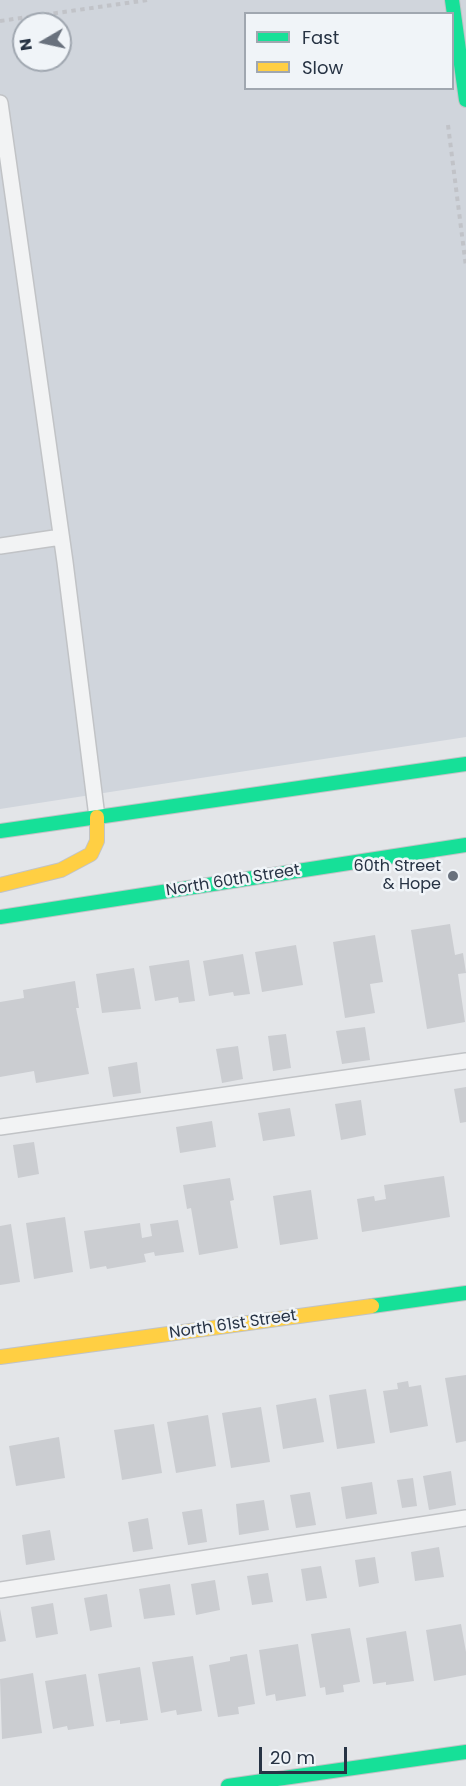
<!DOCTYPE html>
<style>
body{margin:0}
#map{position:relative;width:466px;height:1786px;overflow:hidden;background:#e3e5e8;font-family:Poppins,sans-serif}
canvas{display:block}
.legend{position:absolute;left:244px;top:12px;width:210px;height:78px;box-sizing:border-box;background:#f0f4f8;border:2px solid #a0a7b0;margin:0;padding:8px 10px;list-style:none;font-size:18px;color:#273344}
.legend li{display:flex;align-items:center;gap:12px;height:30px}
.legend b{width:30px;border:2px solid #a0a7b0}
.north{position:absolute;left:12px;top:12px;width:60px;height:60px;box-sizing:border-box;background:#f0f4f8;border:2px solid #a0a7b0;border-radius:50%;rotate:261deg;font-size:16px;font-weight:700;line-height:24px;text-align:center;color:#273344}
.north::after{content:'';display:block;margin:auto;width:21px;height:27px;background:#69717d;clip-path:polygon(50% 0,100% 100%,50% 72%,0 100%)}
.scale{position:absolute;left:259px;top:1747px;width:88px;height:27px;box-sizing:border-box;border:3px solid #273344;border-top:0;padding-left:8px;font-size:18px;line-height:21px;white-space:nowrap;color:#273344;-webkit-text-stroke:4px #f0f4f8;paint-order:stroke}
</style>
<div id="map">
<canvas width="466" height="1786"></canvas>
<ul class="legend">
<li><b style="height:8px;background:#16e098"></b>Fast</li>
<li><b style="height:8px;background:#ffcf43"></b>Slow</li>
</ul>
<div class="north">N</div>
<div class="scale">20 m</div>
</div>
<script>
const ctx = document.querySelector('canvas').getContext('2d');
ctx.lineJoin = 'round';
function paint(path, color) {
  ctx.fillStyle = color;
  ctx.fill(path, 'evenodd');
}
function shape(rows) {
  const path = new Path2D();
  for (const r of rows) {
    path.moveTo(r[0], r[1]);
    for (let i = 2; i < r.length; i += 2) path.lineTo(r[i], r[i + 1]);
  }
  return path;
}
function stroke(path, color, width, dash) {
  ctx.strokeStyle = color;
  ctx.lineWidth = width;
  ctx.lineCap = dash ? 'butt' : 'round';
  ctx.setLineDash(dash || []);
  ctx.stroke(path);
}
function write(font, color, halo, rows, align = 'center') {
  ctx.font = font + ' Poppins,sans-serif';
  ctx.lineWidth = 5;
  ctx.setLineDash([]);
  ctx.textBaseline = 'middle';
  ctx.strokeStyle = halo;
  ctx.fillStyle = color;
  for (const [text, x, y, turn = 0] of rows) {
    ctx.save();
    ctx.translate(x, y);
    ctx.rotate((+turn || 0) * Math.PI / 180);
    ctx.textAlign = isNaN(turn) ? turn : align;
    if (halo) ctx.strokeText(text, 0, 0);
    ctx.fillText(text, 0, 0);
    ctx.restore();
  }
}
paint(shape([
 [0,0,466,0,466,737,0,809],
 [246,14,452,14,452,88,246,88],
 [24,24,60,24,60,60,24,60]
]), '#d0d5dc');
paint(shape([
 [450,924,455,955,463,953,466,973,458,974,465,1022,427,1029,411,930],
 [375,935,383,982,370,984,375,1013,345,1018,333,942],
 [296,945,303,985,262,992,255,952],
 [243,954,250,994,234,996,233,992,209,996,203,961],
 [189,960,195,1001,179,1003,178,997,155,1001,149,966],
 [134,968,141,1009,102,1013,96,974],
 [75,981,79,1008,76,1008,89,1074,36,1083,34,1071,0,1077,0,1002,24,998,23,990],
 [365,1027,370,1060,342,1064,336,1031],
 [286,1034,291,1068,273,1071,268,1036],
 [238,1046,243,1079,222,1083,216,1049],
 [137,1062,141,1093,113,1097,108,1067],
 [466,1087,466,1122,460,1123,454,1089],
 [361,1100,366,1135,341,1140,335,1104],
 [290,1108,295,1136,263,1141,258,1113],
 [212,1121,216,1147,180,1153,176,1127],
 [34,1142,39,1174,18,1178,13,1145],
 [444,1176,450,1217,362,1232,357,1199,374,1196,375,1201,386,1199,384,1185],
 [230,1178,234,1200,230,1201,238,1248,199,1255,191,1208,187,1209,183,1185],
 [311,1190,318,1239,280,1245,273,1196],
 [65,1217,73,1272,34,1279,26,1223],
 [178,1220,184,1252,155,1256,154,1252,144,1254,146,1262,107,1269,106,1266,90,1269,84,1231,140,1223,142,1238,152,1236,150,1224],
 [11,1224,20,1282,0,1285,0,1226],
 [466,1375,466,1441,456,1443,445,1378],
 [408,1381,409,1387,421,1385,428,1426,390,1433,383,1391,398,1389,397,1383],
 [366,1389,375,1443,337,1449,329,1395],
 [316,1398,324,1442,283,1449,276,1405],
 [261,1407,270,1462,231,1468,222,1413],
 [208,1415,216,1466,176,1473,167,1422],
 [154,1424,162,1473,122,1480,114,1430],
 [59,1437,65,1478,16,1486,9,1446],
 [451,1471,456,1505,429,1510,423,1476],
 [413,1478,417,1506,402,1508,397,1480],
 [372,1482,377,1514,346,1519,341,1487],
 [310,1492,316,1525,296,1528,290,1495],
 [264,1500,269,1530,239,1535,236,1504],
 [202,1509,207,1542,188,1545,182,1512],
 [148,1518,153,1549,133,1552,128,1522],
 [50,1530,55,1560,26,1565,22,1535],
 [439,1547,444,1577,415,1581,411,1552],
 [375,1557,379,1583,359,1587,355,1560],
 [321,1566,327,1598,306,1601,301,1569],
 [268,1573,273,1602,252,1605,247,1576],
 [215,1580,220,1610,196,1615,191,1584],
 [170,1584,175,1615,144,1619,139,1589],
 [107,1594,112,1627,90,1631,84,1598],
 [53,1603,58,1634,36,1638,31,1607],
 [0,1609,6,1641,0,1642],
 [461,1624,466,1652,466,1675,434,1681,426,1630],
 [350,1628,360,1682,343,1685,344,1692,326,1695,325,1687,320,1688,311,1634],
 [406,1631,414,1681,386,1685,386,1682,373,1684,366,1638],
 [298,1644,306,1696,276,1701,275,1694,266,1696,259,1650],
 [247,1654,255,1704,238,1707,239,1714,218,1717,209,1665,230,1661,230,1657],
 [193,1656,202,1711,177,1715,176,1710,161,1713,152,1662],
 [140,1667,148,1720,120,1724,120,1720,106,1722,98,1674],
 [33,1673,42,1733,2,1739,0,1679],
 [86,1674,94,1726,68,1730,67,1726,53,1729,45,1681]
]), '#cbcdd1');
const lane = shape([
 [0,103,65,562,97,817],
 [0,546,61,537],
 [0,1127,466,1061],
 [0,1590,466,1518]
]);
const fast = shape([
 [452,0,466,100],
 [0,831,466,764],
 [0,917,466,845],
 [372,1306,466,1293],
 [228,1786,466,1752]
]);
const slow = shape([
 [0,885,61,870,91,854,97,841,97,817],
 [0,1357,372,1306]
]);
stroke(lane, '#c1c3c6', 18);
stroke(fast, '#c1c3c6', 16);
stroke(slow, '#c1c3c6', 16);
stroke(shape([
 [0,21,148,0],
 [448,125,466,267]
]), '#c1c3c8', 4, [4.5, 4.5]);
stroke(lane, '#f2f3f4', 15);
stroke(fast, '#16e098', 14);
stroke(slow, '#ffcf43', 14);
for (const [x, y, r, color] of [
 [453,876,6,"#69717d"]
]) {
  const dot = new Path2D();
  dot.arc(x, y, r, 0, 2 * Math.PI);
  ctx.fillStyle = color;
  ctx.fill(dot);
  stroke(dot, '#f0f4f8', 2);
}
write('16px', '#273344', '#f0f4f8', [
 ["60th Street",441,867],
 ["& Hope",441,885]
], 'right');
write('16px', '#273344', '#f0f4f8', [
 ["North 60th Street",233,881,-9],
 ["North 61st Street",233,1325,-8]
]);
</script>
